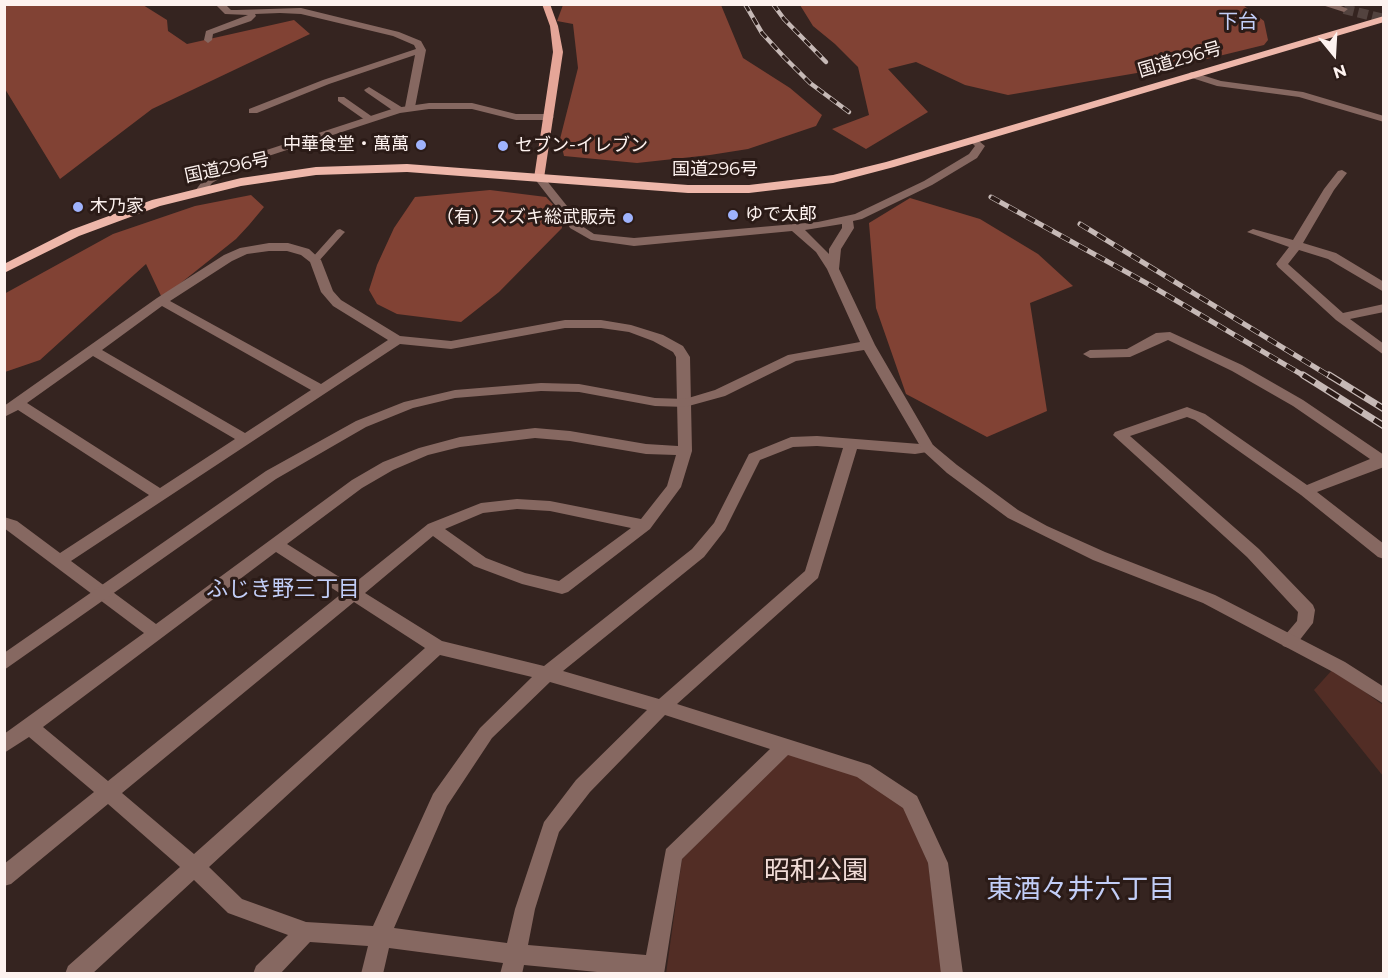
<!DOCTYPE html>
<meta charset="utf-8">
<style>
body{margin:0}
#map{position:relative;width:1388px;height:978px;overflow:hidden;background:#352420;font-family:Montserrat,sans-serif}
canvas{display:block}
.frame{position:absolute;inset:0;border:6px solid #fdf2ef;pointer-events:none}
.north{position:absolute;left:1304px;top:24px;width:60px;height:60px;-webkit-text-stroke:4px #2b1b17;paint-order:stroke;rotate:162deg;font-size:16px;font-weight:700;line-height:24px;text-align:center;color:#fdf2ef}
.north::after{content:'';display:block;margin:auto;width:21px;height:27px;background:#fdf2ef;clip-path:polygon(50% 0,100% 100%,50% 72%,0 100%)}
</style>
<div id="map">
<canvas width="1388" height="978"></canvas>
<div class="frame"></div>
<div class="north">N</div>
</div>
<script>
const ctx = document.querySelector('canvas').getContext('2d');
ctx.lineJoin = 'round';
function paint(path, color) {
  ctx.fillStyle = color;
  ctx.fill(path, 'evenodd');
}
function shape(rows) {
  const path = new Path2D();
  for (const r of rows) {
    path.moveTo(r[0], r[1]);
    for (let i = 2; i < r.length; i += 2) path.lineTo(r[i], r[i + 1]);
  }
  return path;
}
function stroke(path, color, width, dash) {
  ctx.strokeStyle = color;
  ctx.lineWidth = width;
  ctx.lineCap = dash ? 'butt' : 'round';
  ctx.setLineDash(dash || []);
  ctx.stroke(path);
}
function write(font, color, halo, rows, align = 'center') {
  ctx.font = font + ' Montserrat,"Noto Sans JP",sans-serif';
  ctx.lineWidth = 6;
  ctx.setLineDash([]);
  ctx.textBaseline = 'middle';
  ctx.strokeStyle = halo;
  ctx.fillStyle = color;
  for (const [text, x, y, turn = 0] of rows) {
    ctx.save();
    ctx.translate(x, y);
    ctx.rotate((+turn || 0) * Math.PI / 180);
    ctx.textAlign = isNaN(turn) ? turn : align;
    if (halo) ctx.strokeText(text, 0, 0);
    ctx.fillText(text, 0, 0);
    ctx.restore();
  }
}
paint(shape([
 [1333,669,1383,705,1383,776,1314,690],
 [787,754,858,776,903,805,928,863,942,973,666,974,682,859]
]), '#522d25');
paint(shape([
 [5,5,143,5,167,20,168,31,187,44,294,20,310,34,152,109,60,179,5,89],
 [563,5,721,5,743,58,790,88,822,115,816,126,748,149,710,155,637,163,564,156,560,139,578,68,573,24,557,21],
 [800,5,1243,5,1264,21,1268,40,1264,45,1178,66,1008,95,965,85,916,62,888,69,928,112,866,149,832,129,869,115,858,67,835,44,813,26],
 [490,190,546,197,560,212,562,228,499,292,461,322,397,314,377,304,369,290,377,265,394,228,415,197],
 [251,195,264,207,249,225,236,239,162,298,146,264,40,360,5,372,4,294,113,234,195,206],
 [910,198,980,219,1038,254,1073,286,1030,303,1047,411,987,437,906,394,876,308,869,223]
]), '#814234');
stroke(shape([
 [1344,9,1384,19]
]), '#53433f', 10, [10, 4.5]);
paint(shape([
 [340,229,345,232,343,234,318,262,312,262,312,258,337,230,340,229]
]), '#866861');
paint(shape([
 [215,4,225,4,231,10,236,10,301,8,399,32,421,41,426,50,415,107,410,110,405,107,415,55,329,84,257,113,249,113,249,109,323,80,416,49,414,45,393,36,301,14,280,13,255,14,256,16,251,21,213,34,212,40,208,43,204,40,206,31,248,15,225,14,215,4],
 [1319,4,1336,4,1348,9,1344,12,1319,4],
 [369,87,403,108,403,112,395,112,366,92,364,90,369,87],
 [338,97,344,97,374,118,365,120,338,101,338,97],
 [1342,170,1347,173,1334,190,1303,243,1336,253,1384,282,1384,292,1328,259,1299,250,1288,264,1343,313,1384,304,1384,312,1350,319,1384,344,1384,355,1336,320,1278,267,1276,264,1289,247,1247,232,1253,229,1293,240,1324,189,1338,171,1342,170],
 [269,243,288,243,309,249,321,260,333,291,341,300,400,336,451,341,565,320,601,320,631,325,663,335,683,346,690,357,692,451,681,487,650,529,568,592,562,594,522,584,474,566,433,536,365,593,442,641,544,666,692,549,714,523,749,454,791,437,817,436,933,445,935,448,933,451,915,454,857,449,818,578,677,704,870,765,917,796,948,863,963,974,941,974,928,863,903,808,857,777,788,755,682,859,664,974,618,974,524,965,522,974,500,974,503,963,389,948,383,974,361,974,368,946,310,942,280,974,253,974,256,966,288,935,228,913,194,880,92,974,65,974,68,966,180,867,108,804,11,884,4,886,4,864,94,792,29,737,4,753,4,734,144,633,4,528,4,517,17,521,60,553,149,495,18,410,4,417,4,406,157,298,224,255,240,248,269,243],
 [269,251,287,251,301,255,310,262,321,292,333,306,388,340,321,384,170,301,232,261,247,254,269,251],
 [162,306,311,390,245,433,102,350,162,306],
 [565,328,601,328,629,332,653,341,673,352,676,357,678,446,646,444,570,431,535,428,460,437,419,448,383,462,352,480,156,624,71,561,400,344,451,349,565,328],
 [93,356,235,439,160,488,27,403,93,356],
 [535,438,570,441,646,454,676,455,667,486,641,519,550,501,517,499,481,503,428,524,352,585,287,544,362,488,393,470,428,455,460,447,535,438],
 [817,446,843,448,805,571,659,699,563,671,704,557,725,530,760,460,793,447,817,446],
 [517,509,550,511,631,528,559,581,525,573,486,558,445,529,483,513,517,509],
 [276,552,341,594,108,781,43,727,276,552],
 [354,602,425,648,194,854,122,793,354,602],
 [440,655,532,677,480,728,433,794,373,926,306,922,242,899,209,867,440,655],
 [550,682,647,710,576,780,544,822,515,909,507,943,394,928,447,806,492,738,550,682],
 [665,715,770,749,666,849,646,955,528,945,535,909,559,832,590,792,665,715],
 [1170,332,1242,365,1303,400,1384,455,1384,467,1317,492,1384,544,1384,559,1378,557,1301,495,1195,420,1187,417,1130,436,1259,549,1313,605,1315,610,1313,623,1295,646,1289,648,1283,646,1280,641,1297,621,1298,612,1247,557,1113,435,1115,432,1187,407,1205,414,1307,485,1370,459,1293,406,1232,371,1168,340,1130,357,1090,358,1083,354,1090,350,1127,349,1156,333,1170,332]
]), '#866861');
paint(shape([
 [1192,72,1221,81,1303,92,1384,116,1384,122,1299,97,1217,86,1189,77,1189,73,1192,72],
 [429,103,472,103,516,114,549,114,554,117,549,120,516,120,472,109,429,109,400,113,244,164,212,183,204,193,196,193,195,191,204,179,236,160,395,108,429,103],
 [974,137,985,146,977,158,932,185,862,219,853,221,854,228,841,249,839,269,875,345,933,445,957,465,1018,510,1047,526,1105,552,1215,595,1345,662,1384,687,1384,704,1333,672,1203,603,1093,560,1008,518,947,473,923,451,864,350,796,361,725,396,685,407,655,406,579,392,541,391,455,398,413,408,366,427,276,479,4,670,4,653,266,471,356,421,404,402,455,390,541,383,579,384,655,398,685,399,715,390,788,355,860,342,827,269,816,252,792,231,634,246,591,240,570,228,562,214,534,178,535,176,543,176,571,211,579,224,594,234,634,238,818,222,855,214,924,181,969,154,975,146,969,140,974,137],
 [842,224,842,228,829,249,829,254,805,230,842,224]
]), '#866861');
paint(shape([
 [542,4,550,4,558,26,563,52,544,178,539,181,534,178,553,52,550,26,542,4]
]), '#e5a698');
paint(shape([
 [1384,16,1384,22,894,167,833,183,749,193,688,193,407,172,316,175,241,186,160,206,79,236,4,273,4,264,71,230,152,200,241,178,316,167,407,164,688,185,749,185,833,175,886,162,1384,16]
]), '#eeb7aa');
const railFar2 = shape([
 [745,4,762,33,784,57,810,83,849,112],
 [773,4,784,19,826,62]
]);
const railFar1 = shape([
 [991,197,1148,284,1306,377],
 [1080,224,1331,377]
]);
const rail = shape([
 [1303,375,1384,426],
 [1329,375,1384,409]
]);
stroke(railFar2, '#c6b9b6', 4.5);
stroke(railFar1, '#c6b9b6', 5);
stroke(rail, '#c6b9b6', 7);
stroke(railFar2, '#2b1b17', 3, [8]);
stroke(railFar1, '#2b1b17', 4, [10]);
stroke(rail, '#2b1b17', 4.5, [14]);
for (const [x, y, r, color] of [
 [421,145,6,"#9fb3fd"],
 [503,146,6,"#9fb3fd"],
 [78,207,6,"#9fb3fd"],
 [733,215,6,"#9fb3fd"],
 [628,218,6,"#9fb3fd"]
]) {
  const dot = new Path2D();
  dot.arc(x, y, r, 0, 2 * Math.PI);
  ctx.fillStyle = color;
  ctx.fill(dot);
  stroke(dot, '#2b1b17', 2);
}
write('18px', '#fdf2ef', '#2b1b17', [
 ["国道296号",1180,60,-16],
 ["国道296号",227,168,-12],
 ["国道296号",715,170]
]);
write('18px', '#fdf2ef', '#2b1b17', [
 ["中華食堂・萬萬",409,145,"right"],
 ["セブン-イレブン",515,146],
 ["木乃家",90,207],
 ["ゆで太郎",745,215],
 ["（有）スズキ総武販売",616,218,"right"]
], 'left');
write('20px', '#c2cef8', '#2b1b17', [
 ["下台",1238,22]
]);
write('22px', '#c2cef8', '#2b1b17', [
 ["ふじき野三丁目",283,590]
]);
write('26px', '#f1dcd7', '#2b1b17', [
 ["昭和公園",816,871]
]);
write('27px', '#c2cef8', '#2b1b17', [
 ["東酒々井六丁目",1081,890]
]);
</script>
